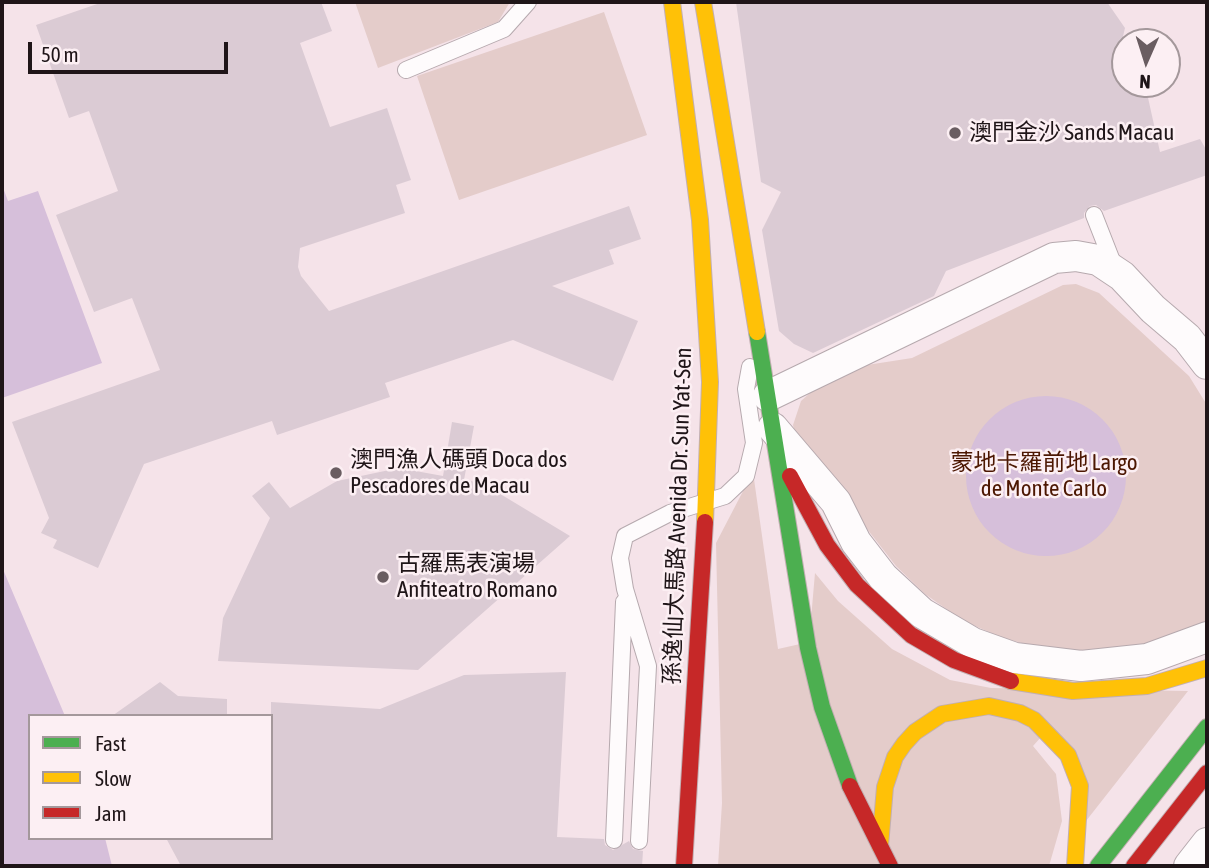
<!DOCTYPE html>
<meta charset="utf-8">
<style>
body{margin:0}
#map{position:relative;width:1209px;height:868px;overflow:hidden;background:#f5e3e9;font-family:"Asap Condensed",sans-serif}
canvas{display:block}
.frame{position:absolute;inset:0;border:4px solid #1f1518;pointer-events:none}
.legend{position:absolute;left:28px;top:714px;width:245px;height:126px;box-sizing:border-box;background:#fceff3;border:2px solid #a4989b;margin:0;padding:9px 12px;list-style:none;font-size:21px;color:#1f1518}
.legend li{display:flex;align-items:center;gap:14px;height:35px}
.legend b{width:35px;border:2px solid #a4989b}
.north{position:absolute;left:1111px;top:28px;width:70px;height:70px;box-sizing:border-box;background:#fceff3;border:2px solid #a4989b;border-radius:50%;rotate:183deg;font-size:19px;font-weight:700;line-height:28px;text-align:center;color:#1f1518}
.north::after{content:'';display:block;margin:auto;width:24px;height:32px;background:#6a5d61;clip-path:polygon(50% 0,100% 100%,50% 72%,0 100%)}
.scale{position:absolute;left:28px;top:42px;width:200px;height:32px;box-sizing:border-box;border:4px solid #1f1518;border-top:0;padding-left:9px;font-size:21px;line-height:24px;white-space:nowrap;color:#1f1518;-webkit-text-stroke:5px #fceff3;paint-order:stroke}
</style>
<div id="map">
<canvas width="1209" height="868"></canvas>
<div class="frame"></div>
<ul class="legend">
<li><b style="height:9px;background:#4caf50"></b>Fast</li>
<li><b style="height:9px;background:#ffc107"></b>Slow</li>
<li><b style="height:9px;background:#c62828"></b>Jam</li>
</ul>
<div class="north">N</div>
<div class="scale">50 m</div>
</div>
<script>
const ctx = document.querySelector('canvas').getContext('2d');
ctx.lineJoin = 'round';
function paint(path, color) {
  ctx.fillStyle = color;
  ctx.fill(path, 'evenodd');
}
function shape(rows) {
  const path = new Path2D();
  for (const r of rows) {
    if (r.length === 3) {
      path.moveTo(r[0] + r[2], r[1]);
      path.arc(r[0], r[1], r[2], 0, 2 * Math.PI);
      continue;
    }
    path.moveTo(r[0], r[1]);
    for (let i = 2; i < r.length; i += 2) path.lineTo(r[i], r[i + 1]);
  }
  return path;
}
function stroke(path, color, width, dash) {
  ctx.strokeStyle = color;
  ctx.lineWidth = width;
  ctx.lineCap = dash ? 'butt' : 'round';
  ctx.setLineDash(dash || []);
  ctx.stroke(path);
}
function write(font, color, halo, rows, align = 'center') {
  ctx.font = font + ' "Asap Condensed","Noto Sans SC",sans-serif';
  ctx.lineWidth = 5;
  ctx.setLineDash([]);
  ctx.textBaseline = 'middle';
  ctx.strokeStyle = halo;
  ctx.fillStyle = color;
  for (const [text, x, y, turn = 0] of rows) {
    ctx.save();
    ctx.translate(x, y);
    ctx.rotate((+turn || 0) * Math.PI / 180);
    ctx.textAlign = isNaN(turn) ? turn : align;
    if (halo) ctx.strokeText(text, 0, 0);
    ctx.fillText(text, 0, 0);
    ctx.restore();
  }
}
paint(shape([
 [355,2,510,2,498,22,378,68],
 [604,12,647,135,459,200,417,76],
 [1076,284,1099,293,1189,376,1207,405,1207,622,1171,639,1129,650,1086,653,1043,649,1000,637,962,620,925,594,896,566,796,438,793,425,801,401,811,392,867,365,912,358,1063,285],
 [753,472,778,649,809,642,815,573,838,601,892,649,950,680,991,688,1188,691,1086,821,1050,727,1033,746,1056,774,1062,821,1049,866,718,866,722,803,716,543]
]), '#e4ccca');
paint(shape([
 [2,185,8,201,38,191,102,363,2,398],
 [1046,476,80],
 [2,567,65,716,30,716,30,838,105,838,112,866,2,866]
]), '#d6bfda');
paint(shape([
 [103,2,321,2,332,31,300,43,330,127,387,108,411,180,396,185,405,213,300,248,298,267,301,276,329,311,629,206,641,239,609,250,614,264,552,286,638,321,613,381,513,340,385,383,390,397,277,435,272,421,144,464,98,568,53,548,57,540,41,533,49,518,12,422,160,370,132,298,94,312,56,215,118,191,89,111,69,118,36,25],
 [736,2,1107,2,1125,28,1119,53,1125,56,1125,84,1145,84,1160,152,1200,139,1207,151,1207,175,1104,211,1096,205,1090,206,1084,213,1084,218,946,271,934,296,813,353,794,344,779,331,762,230,781,192,761,182],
 [452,422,474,426,464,480,482,483,570,536,418,670,218,661,223,618,270,518,252,496,269,482,290,508,337,481,399,468,443,476],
 [566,672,557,837,604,839,605,845,613,850,629,841,633,849,643,851,642,866,181,866,166,838,271,838,271,702,380,709,464,675],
 [160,682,178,696,227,699,227,716,112,716]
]), '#dbcbd4');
const lane = shape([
 [406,70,504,29,528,2],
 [1094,215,1114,266],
 [614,840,624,602],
 [639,841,648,666,625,589,620,558,625,536,670,513,725,496,746,476,754,443,746,389,750,367]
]);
const street = shape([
 [768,396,1054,258,1076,256,1098,260,1122,276,1153,309,1187,338,1207,364],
 [773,428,836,502,856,542,883,577,922,613,973,643,1015,658,1081,666,1147,659,1207,637],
 [1189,866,1207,843]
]);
const fast = shape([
 [757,332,808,648,822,707,850,786],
 [1098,866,1207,727]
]);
const slow = shape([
 [672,2,700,220,710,382,705,522],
 [703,2,757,332],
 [1011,681,1073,691,1147,686,1207,668],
 [880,846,885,787,895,757,904,744,915,732,942,714,989,706,1020,713,1034,720,1068,755,1080,786,1075,866]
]);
const jam = shape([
 [790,476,827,545,857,585,911,635,954,660,1011,681],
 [850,786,890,866],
 [684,866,705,522],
 [1134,866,1207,773]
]);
stroke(lane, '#b6a9ae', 18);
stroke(street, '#b6a9ae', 32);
stroke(fast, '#c2afb2', 18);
stroke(slow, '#c2afb2', 18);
stroke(jam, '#c2afb2', 18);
stroke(lane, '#fefbfc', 16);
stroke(street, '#fefbfc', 30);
stroke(fast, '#4caf50', 16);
stroke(slow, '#ffc107', 16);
stroke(jam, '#c62828', 16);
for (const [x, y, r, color] of [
 [955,133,7,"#6a5d61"],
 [336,473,7,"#6a5d61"],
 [383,577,7,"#6a5d61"]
]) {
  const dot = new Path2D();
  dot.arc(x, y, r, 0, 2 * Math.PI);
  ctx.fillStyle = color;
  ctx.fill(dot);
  stroke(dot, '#fceff3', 2.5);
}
write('23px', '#1f1518', '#fceff3', [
 ["澳門金沙 Sands Macau",969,133],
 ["澳門漁人碼頭 Doca dos",350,460],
 ["Pescadores de Macau",350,486],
 ["古羅馬表演場",397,564],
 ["Anfiteatro Romano",397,590]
], 'left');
write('23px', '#4c1702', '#fceff3', [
 ["蒙地卡羅前地 Largo",1044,463],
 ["de Monte Carlo",1044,489]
]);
write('23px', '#1f1518', '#fceff3', [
 ["孫逸仙大馬路 Avenida Dr. Sun Yat-Sen",678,516,-88]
]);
</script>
